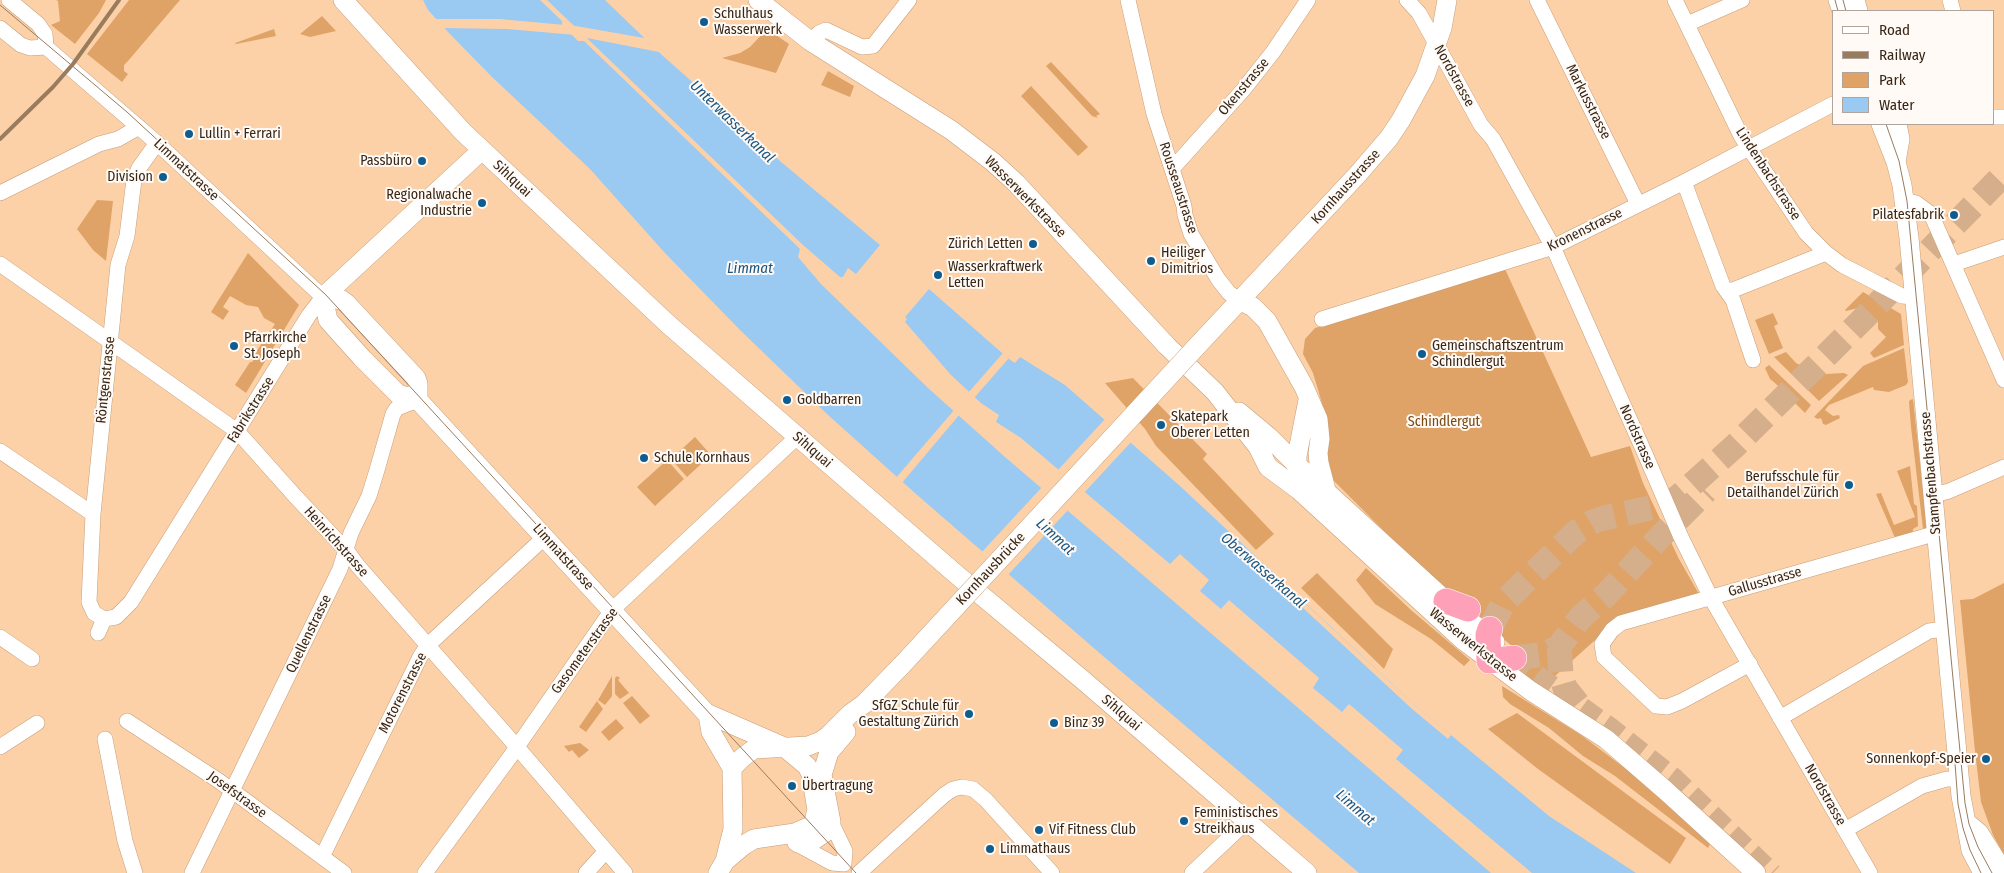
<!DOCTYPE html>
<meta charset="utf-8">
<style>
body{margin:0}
#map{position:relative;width:2004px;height:873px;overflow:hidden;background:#fdd1a8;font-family:"Fira Sans Condensed",sans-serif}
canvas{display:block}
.legend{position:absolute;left:1832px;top:10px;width:162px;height:115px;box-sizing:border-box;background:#fffaf6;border:1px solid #afa59c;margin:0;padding:6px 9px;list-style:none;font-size:15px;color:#372616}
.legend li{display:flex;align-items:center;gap:10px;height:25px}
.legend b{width:25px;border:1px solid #afa59c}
</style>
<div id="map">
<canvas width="2004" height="873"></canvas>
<ul class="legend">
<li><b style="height:6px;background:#fff"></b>Road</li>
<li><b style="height:6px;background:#997b5e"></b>Railway</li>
<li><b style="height:14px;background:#dfa267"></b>Park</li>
<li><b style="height:14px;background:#9ac9f2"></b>Water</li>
</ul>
</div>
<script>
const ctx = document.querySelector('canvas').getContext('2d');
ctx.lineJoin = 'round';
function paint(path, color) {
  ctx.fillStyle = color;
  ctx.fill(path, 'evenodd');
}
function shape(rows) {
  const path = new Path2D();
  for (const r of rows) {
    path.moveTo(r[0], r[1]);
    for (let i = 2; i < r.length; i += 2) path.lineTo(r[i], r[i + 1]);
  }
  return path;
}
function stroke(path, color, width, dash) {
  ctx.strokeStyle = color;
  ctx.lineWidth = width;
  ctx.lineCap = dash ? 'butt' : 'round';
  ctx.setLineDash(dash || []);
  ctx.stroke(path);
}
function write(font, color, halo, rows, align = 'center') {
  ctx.font = font + ' "Fira Sans Condensed",sans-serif';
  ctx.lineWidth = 4;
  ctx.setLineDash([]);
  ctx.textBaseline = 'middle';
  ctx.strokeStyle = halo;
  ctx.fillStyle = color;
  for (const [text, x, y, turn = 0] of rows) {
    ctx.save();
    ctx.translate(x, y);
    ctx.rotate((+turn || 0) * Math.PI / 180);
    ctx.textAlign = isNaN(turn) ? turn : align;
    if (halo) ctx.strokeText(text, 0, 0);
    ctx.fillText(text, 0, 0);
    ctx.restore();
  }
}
paint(shape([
 [56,0,106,0,99,13,75,44,51,25,60,21,58,1],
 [129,0,180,0,128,61,124,65,124,71,128,74,122,82,87,54],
 [322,16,336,31,310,37,300,34],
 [274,29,276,36,236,44,235,43],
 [767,29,789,44,776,73,722,58,740,53,750,47],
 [1051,62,1100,114,1096,116,1098,118,1092,116,1046,66],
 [828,71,854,86,850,97,821,85],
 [1031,86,1088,147,1078,156,1021,96],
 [97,200,113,201,106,261,93,250,77,229],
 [248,253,299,305,246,393,235,385,250,362,252,362,256,356,254,355,275,324,264,318,258,307,246,305,230,296,223,307,229,311,223,320,211,312],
 [1505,269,1591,457,1630,446,1643,483,1679,559,1699,594,1613,624,1535,694,1514,679,1513,647,1425,572,1332,479,1326,464,1324,410,1313,373,1303,354,1305,339,1315,328],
 [1863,292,1901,314,1904,345,1874,358,1870,353,1886,337,1878,329,1878,321,1869,320,1866,313,1858,308,1846,311,1845,310],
 [1773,313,1778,324,1774,326,1783,348,1769,354,1755,320],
 [1904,348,1908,382,1906,385,1889,392,1874,390,1873,387,1829,405,1825,410,1833,416,1839,415,1840,418,1826,425,1823,424,1821,418,1818,419,1814,417,1863,366],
 [1786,352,1796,363,1815,372,1825,374,1844,373,1848,375,1819,401,1774,357],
 [1769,365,1811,405,1805,413,1775,383,1770,379,1765,368],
 [1133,378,1207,454,1203,459,1274,534,1256,550,1156,446,1145,429,1105,383],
 [1913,399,1927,528,1923,529,1911,427,1909,402,1910,400],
 [695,437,711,455,687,477,671,459],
 [667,460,684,479,655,506,637,487],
 [1910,466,1914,504,1917,506,1918,526,1913,529,1912,536,1895,538,1876,494,1881,493,1894,525,1915,517,1897,471],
 [1366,568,1411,610,1470,660,1464,666,1431,639,1375,604,1356,580],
 [1317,573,1393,649,1384,669,1301,588],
 [2004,583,2004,855,1993,835,1981,802,1975,751,1960,600,1973,599],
 [612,676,612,696,605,705,598,700],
 [617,676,620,678,618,680,629,693,620,699,615,694,615,678],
 [1502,686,1581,735,1630,772,1710,844,1708,848,1615,776,1583,756,1549,728,1510,704,1503,697],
 [632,696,650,716,640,724,623,703],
 [597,701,603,709,586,732,579,727],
 [1517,713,1686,838,1670,864,1538,769,1488,729],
 [616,719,624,728,609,741,601,732],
 [580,743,589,750,579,758,572,750,569,752,564,746]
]), '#dfa267');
paint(shape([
 [423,0,540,0,562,21,562,25,578,41,584,41,800,249,798,257,821,284,928,388,1005,457,1491,873,1359,873,1103,656,916,494,827,414,740,330,664,252,590,169,492,77,449,33,428,10],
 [547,0,605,0,663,56,731,116,727,121,755,145,761,145,880,245,856,274,848,268,843,277,840,277,803,245],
 [929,289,1009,359,1015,363,1020,357,1065,385,1180,486,1417,707,1549,816,1636,873,1532,873,1396,759,1403,750,1349,704,1342,712,1313,688,1319,678,1229,600,1221,609,1200,591,1209,580,1180,554,1170,564,1021,438,996,422,999,415,981,403,951,375,905,322,907,319,905,317]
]), '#9ac9f2');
paint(shape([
 [433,19,499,19,565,25,576,35,507,29,441,28],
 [570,25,650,39,664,53,582,37],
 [1003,353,1009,358,974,398,968,393],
 [955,409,960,414,901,484,895,479],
 [1106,418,1132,441,1083,494,1057,471],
 [1043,486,1069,509,1007,576,981,553],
 [1265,566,1417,707,1451,735,1448,739,1411,708,1262,570]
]), '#fdd1a8');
stroke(shape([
 [1514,658,1612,728,1675,778,1773,873]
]), '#d5af8b', 19, [19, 9]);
stroke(shape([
 [1490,629,1503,603,1576,532,1592,522,1604,518,1659,506,1677,498,1736,445,1863,319,2004,174],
 [1559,647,1561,674,1565,688,1578,704],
 [1514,658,1545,654,1559,647,1580,618,1605,596,1659,538,1706,491]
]), '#d5af8b', 25, [25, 12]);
const minor = shape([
 [9,0,38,24,45,34,46,47,157,143,323,297,309,315,131,602,116,617,104,619],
 [1128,0,1154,114,1184,206,1185,215,1191,234,1218,279,1229,293,1241,301],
 [1407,0,1419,13,1481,125,1493,139,1553,247,1646,456],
 [1537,0,1638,204],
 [1675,0,1741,136,1806,233,1826,253,1842,265,1902,296,1914,297],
 [1950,0,1953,11],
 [1687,24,1742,0],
 [0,28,21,45,30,48,46,47],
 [810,41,819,33,826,30,862,47,873,46,909,0],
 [1993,117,2004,117],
 [1172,169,1243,90,1273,52,1308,0],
 [1684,182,1723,286,1733,300,1753,360],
 [0,193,99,144,118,139,139,127],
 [1904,200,1916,203,1931,214,2004,380],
 [0,264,237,431,295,496,347,551,358,566,517,747,625,873],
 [1954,264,2004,247],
 [1727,290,1733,290,1826,253],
 [1322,319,1553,247,1684,182,1833,104],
 [0,451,93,514],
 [1934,495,1949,491,2004,467],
 [1680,535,1711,598,1870,873],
 [104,619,94,613,89,602,93,514,118,265,127,236,134,180,139,168,157,143],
 [98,633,104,619],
 [0,637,32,659],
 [1750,664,1682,701,1667,707,1656,706,1604,657,1602,644,1612,630,1621,623,1937,533],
 [1780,718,1929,631,1946,629],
 [127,721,219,781,344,873],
 [105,739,125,841,135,873],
 [0,747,37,723],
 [831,822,845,851,844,864],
 [1845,830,1922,786,1947,779,1960,779],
 [795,843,832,863,844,864],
 [322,857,420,657,428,645,545,537],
 [192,873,340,569,351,533,369,496,377,470,393,414,397,408,418,400],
 [425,873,510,757,612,610,797,437],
 [586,873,606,851],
 [859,873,944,795,953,789,962,787,973,789,986,800,1052,873],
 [1192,873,1247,821]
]);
const tertiary = shape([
 [343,0,463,132,669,325,957,575,1084,681,1307,873],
 [758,0,810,41,951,130,993,162,1016,183,1167,346,1215,392,1258,447,1268,467,1299,490,1464,641,1531,691,1606,739,1665,790,1756,873],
 [1838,0,1842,11],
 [1855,0,1858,11],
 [1881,124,1896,162],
 [1897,124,1900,139,1896,162,1902,185,1909,238,1961,796,1971,850,1983,873],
 [323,297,328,320,362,358,398,394,418,400,706,713,784,747,807,766,811,774,817,810,813,825,795,833,754,839,744,845,725,861],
 [323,297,482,150],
 [323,297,342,300,346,303,416,378,418,384,418,400],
 [1241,301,1253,307,1267,321,1304,387,1318,419,1320,439,1318,453,1319,463,1326,490],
 [1198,345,1358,174,1389,138,1401,120,1425,76,1442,28,1447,0],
 [1239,412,1269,437,1297,465,1446,601,1495,642],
 [1297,473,1297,456,1308,400],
 [708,715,711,732,732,768,733,829,725,861,718,873],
 [732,768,743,757,754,749,808,746,821,741,828,736,850,714,864,704,902,665],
 [1967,823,1979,833,2004,873],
 [798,843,814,840,827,831,830,826,831,822,822,775,829,752,846,732]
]);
const trunk = shape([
 [1446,601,1468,609],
 [1490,629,1488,635,1489,661,1514,658]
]);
stroke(minor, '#c79d76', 16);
stroke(tertiary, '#c79d76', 20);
stroke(trunk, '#fff', 26);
stroke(minor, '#fff', 15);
stroke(tertiary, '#fff', 19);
stroke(trunk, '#fea0b8', 25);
stroke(shape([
 [1835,0,1838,11],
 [1843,0,1846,11],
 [0,5,127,112,326,295,856,873],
 [1886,124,1899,161,1907,201,1965,803,1969,824,1978,847,1992,873],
 [1955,763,1958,804,1963,828,1970,850,1981,873]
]), '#997b5e', 1);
stroke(shape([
 [0,139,53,87,73,64,119,0]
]), '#997b5e', 4);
const minorBridge = shape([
 [1646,456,1680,535]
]);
const tertiaryBridge = shape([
 [902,665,1198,345]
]);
stroke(minorBridge, '#c79d76', 16, []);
stroke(tertiaryBridge, '#c79d76', 20, []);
stroke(minorBridge, '#fff', 15);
stroke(tertiaryBridge, '#fff', 19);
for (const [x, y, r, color] of [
 [704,22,5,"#0f5c8f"],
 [189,134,5,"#0f5c8f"],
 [422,161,5,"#0f5c8f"],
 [163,177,5,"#0f5c8f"],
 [482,203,5,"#0f5c8f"],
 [1954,215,5,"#0f5c8f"],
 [1033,244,5,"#0f5c8f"],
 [1151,261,5,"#0f5c8f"],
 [938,275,5,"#0f5c8f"],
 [234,346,5,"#0f5c8f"],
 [1422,354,5,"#0f5c8f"],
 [787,400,5,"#0f5c8f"],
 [1161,425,5,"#0f5c8f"],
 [644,458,5,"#0f5c8f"],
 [1849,485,5,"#0f5c8f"],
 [969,714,5,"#0f5c8f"],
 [1054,723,5,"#0f5c8f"],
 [1986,759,5,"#0f5c8f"],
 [792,786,5,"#0f5c8f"],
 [1184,821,5,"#0f5c8f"],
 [1039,830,5,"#0f5c8f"],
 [990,849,5,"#0f5c8f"]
]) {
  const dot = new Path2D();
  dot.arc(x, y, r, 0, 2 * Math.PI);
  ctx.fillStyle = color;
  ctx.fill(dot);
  stroke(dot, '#fffaf6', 2);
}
write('14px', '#372616', '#fffaf6', [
 ["Schulhaus",714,14],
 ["Wasserwerk",714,30],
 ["Lullin + Ferrari",199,134],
 ["Passbüro",412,161,"right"],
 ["Division",153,177,"right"],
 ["Regionalwache",472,195,"right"],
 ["Industrie",472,211,"right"],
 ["Pilatesfabrik",1944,215,"right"],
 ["Zürich Letten",1023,244,"right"],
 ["Heiliger",1161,253],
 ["Dimitrios",1161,269],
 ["Wasserkraftwerk",948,267],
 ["Letten",948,283],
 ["Pfarrkirche",244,338],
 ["St. Joseph",244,354],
 ["Gemeinschaftszentrum",1432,346],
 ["Schindlergut",1432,362],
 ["Goldbarren",797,400],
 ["Skatepark",1171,417],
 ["Oberer Letten",1171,433],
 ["Schule Kornhaus",654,458],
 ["Berufsschule für",1839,477,"right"],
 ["Detailhandel Zürich",1839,493,"right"],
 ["SfGZ Schule für",959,706,"right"],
 ["Gestaltung Zürich",959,722,"right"],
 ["Binz 39",1064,723],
 ["Sonnenkopf-Speier",1976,759,"right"],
 ["Übertragung",802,786],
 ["Feministisches",1194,813],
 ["Streikhaus",1194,829],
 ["Vif Fitness Club",1049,830],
 ["Limmathaus",1000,849]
], 'left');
write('14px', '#372616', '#fffaf6', [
 ["Nordstrasse",1454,76,61],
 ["Okenstrasse",1244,87,-50],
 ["Markusstrasse",1588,102,63],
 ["Limmatstrasse",186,170,43],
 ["Lindenbachstrasse",1768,174,57],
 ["Sihlquai",512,179,43],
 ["Kornhausstrasse",1346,187,-48],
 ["Rousseaustrasse",1178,188,72],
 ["Wasserwerkstrasse",1025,197,45],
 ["Kronenstrasse",1585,230,-26],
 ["Röntgenstrasse",106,380,-84],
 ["Fabrikstrasse",251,410,-58],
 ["Nordstrasse",1637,437,66],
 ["Sihlquai",812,450,41],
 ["Stampfenbachstrasse",1931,473,-95],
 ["Heinrichstrasse",336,542,48],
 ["Limmatstrasse",563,557,48],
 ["Kornhausbrücke",991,569,-47],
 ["Gallusstrasse",1765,582,-16],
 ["Quellenstrasse",309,634,-64],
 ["Wasserwerkstrasse",1473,645,39],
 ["Gasometerstrasse",585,651,-54],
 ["Motorenstrasse",403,693,-63],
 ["Sihlquai",1121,713,41],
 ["Josefstrasse",237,795,36],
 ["Nordstrasse",1825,795,60]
]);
write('14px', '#7a4a11', '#fffaf6', [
 ["Schindlergut",1444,422]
]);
write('italic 15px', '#1a5682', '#fffaf6', [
 ["Unterwasserkanal",732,122,44],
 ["Limmat",750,269],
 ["Limmat",1055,537,43],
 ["Oberwasserkanal",1263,571,41],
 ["Limmat",1355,808,41]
]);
</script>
